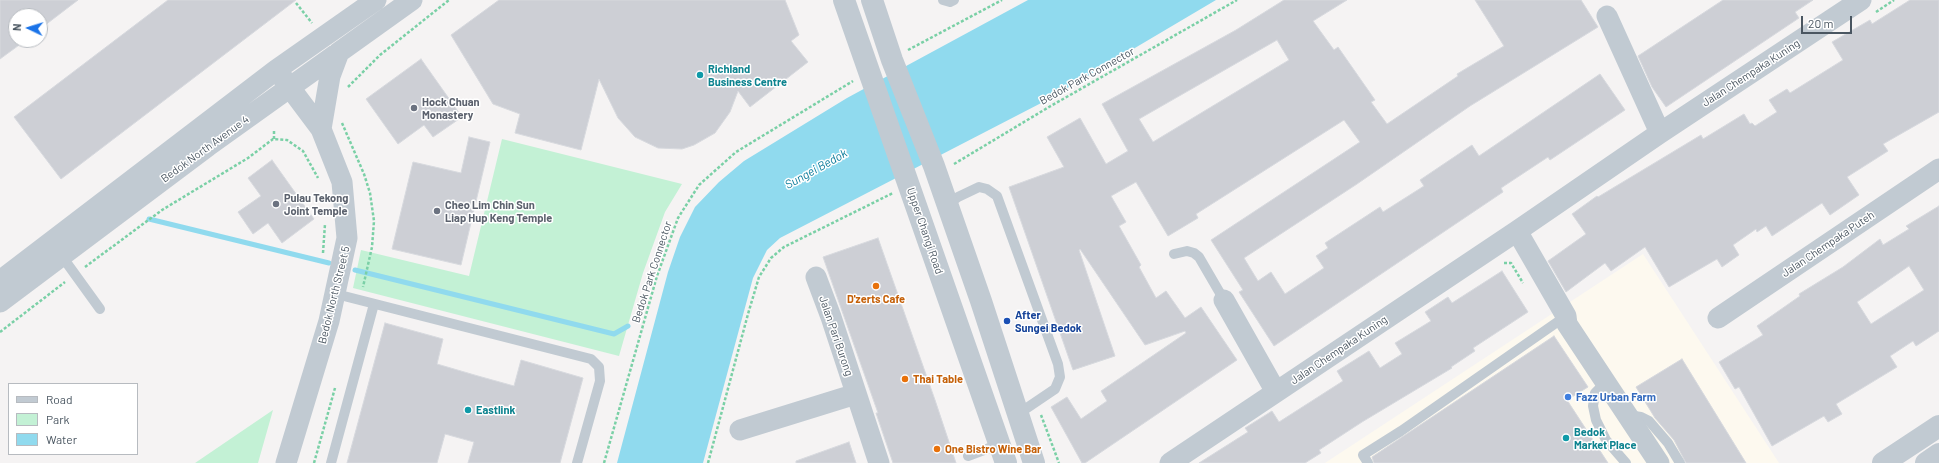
<!DOCTYPE html>
<style>
body{margin:0}
#map{position:relative;width:1939px;height:463px;overflow:hidden;background:#f5f3f3;font-family:Barlow,sans-serif}
canvas{display:block}
.legend{position:absolute;left:8px;top:383px;width:130px;height:72px;box-sizing:border-box;background:#fff;border:1px solid #b7bbc0;margin:0;padding:5px 7px;list-style:none;font-size:12px;color:#4a5661}
.legend li{display:flex;align-items:center;gap:8px;height:20px}
.legend b{width:20px;border:1px solid #b7bbc0}
.north{position:absolute;left:8px;top:8px;width:40px;height:40px;box-sizing:border-box;background:#fff;border:1px solid #b7bbc0;border-radius:50%;rotate:274deg;font-size:11px;font-weight:700;line-height:16px;text-align:center;color:#4a5661}
.north::after{content:'';display:block;margin:auto;width:14px;height:18px;background:#1a73e8;clip-path:polygon(50% 0,100% 100%,50% 72%,0 100%)}
.scale{position:absolute;left:1801px;top:16px;width:51px;height:18px;box-sizing:border-box;border:2px solid #4a5661;border-top:0;padding-left:5px;font-size:12px;line-height:14px;white-space:nowrap;color:#4a5661;-webkit-text-stroke:3px #fff;paint-order:stroke}
</style>
<div id="map">
<canvas width="1939" height="463"></canvas>
<ul class="legend">
<li><b style="height:5px;background:#c1cad2"></b>Road</li>
<li><b style="height:11px;background:#c3f1d5"></b>Park</li>
<li><b style="height:11px;background:#90daee"></b>Water</li>
</ul>
<div class="north">N</div>
<div class="scale">20 m</div>
</div>
<script>
const ctx = document.querySelector('canvas').getContext('2d');
ctx.lineJoin = 'round';
function paint(path, color) {
  ctx.fillStyle = color;
  ctx.fill(path, 'evenodd');
}
function shape(rows) {
  const path = new Path2D();
  for (const r of rows) {
    path.moveTo(r[0], r[1]);
    for (let i = 2; i < r.length; i += 2) path.lineTo(r[i], r[i + 1]);
  }
  return path;
}
function stroke(path, color, width, dash) {
  ctx.strokeStyle = color;
  ctx.lineWidth = width;
  ctx.lineCap = dash ? 'butt' : 'round';
  ctx.setLineDash(dash || []);
  ctx.stroke(path);
}
function write(font, color, halo, rows, align = 'center') {
  ctx.font = font + ' Barlow,sans-serif';
  ctx.lineWidth = 3;
  ctx.setLineDash([]);
  ctx.textBaseline = 'middle';
  ctx.strokeStyle = halo;
  ctx.fillStyle = color;
  for (const [text, x, y, turn = 0] of rows) {
    ctx.save();
    ctx.translate(x, y);
    ctx.rotate((+turn || 0) * Math.PI / 180);
    ctx.textAlign = isNaN(turn) ? turn : align;
    if (halo) ctx.strokeText(text, 0, 0);
    ctx.fillText(text, 0, 0);
    ctx.restore();
  }
}
paint(shape([
 [1643,254,1779,463,1325,463]
]), '#fdf9ef');
paint(shape([
 [502,139,682,184,665,212,643,273,619,356,353,288,361,250,469,276],
 [273,410,258,463,195,463]
]), '#c3f1d5');
paint(shape([
 [1028,0,1216,0,1047,100,780,238,767,250,753,278,703,463,617,463,668,272,680,237,695,207,719,182,744,161,847,98]
]), '#90daee');
stroke(shape([
 [149,219,329,263],
 [355,270,614,334,628,326]
]), '#90daee', 5);
const building = shape([
 [0,0,78,0,40,29,40,16,16,16,16,40,26,40,0,59,0,0],
 [168,0,296,0,61,179,14,117,168,0],
 [499,0,785,0,799,35,791,41,808,62,750,107,738,91,730,112,715,133,694,145,682,149,658,148,635,137,618,118,599,79,581,150,515,133,520,114,493,104,451,35,499,0],
 [1284,0,1347,0,1313,21,1334,50,1338,47,1375,100,1371,102,1387,124,1458,76,1457,74,1504,46,1475,0,1581,0,1598,27,1470,106,1357,184,1244,258,1258,281,1271,272,1285,294,1324,268,1316,256,1328,248,1325,243,1380,207,1383,212,1424,186,1420,180,1472,145,1479,156,1600,74,1625,110,1550,160,1548,157,1501,188,1503,192,1274,346,1239,292,1243,290,1211,240,1360,142,1344,120,1196,214,1198,218,1168,236,1136,182,1111,196,1126,222,1119,226,1141,265,1139,267,1156,298,1166,291,1185,318,1201,307,1237,360,1085,463,1082,463,1051,407,1067,397,1081,419,1107,401,1101,391,1186,333,1185,331,1145,345,1080,249,1079,250,1115,356,1073,370,1009,187,1064,167,1047,137,1080,118,1106,164,1128,151,1102,104,1236,30,1284,0],
 [1277,40,1289,60,1153,142,1139,119,1277,40],
 [1723,0,1813,0,1795,12,1799,18,1666,107,1652,87,1638,56,1723,0],
 [1910,0,1939,0,1939,112,1883,144,1888,151,1847,177,1859,195,1830,215,1822,203,1772,236,1766,226,1757,232,1756,229,1733,245,1739,255,1722,267,1717,259,1669,287,1645,247,1611,271,1605,263,1566,292,1548,261,1586,234,1572,214,1597,196,1598,197,1701,135,1703,139,1744,114,1750,124,1752,123,1755,126,1777,112,1769,100,1787,89,1790,93,1843,60,1832,42,1870,20,1872,24,1910,0],
 [421,59,462,117,433,137,424,125,398,144,366,99,421,59],
 [469,137,490,142,461,265,392,249,413,162,461,173,469,137],
 [272,160,314,219,282,243,268,223,253,234,238,212,261,196,248,178,272,160],
 [1939,206,1939,331,1916,346,1913,341,1890,356,1897,367,1836,404,1842,414,1828,422,1824,416,1772,446,1739,387,1735,389,1719,362,1763,335,1757,326,1800,296,1799,294,1843,267,1880,239,1883,245,1909,229,1906,226,1939,206],
 [1909,266,1924,290,1871,324,1857,302,1909,266],
 [878,238,935,400,956,463,893,463,876,413,878,413,823,257,878,238],
 [1502,271,1528,312,1473,348,1475,351,1451,367,1452,368,1362,422,1319,450,1321,453,1305,463,1199,463,1248,432,1245,428,1272,411,1279,422,1343,381,1337,371,1369,351,1380,368,1402,354,1395,343,1431,321,1425,312,1448,297,1452,303,1502,271],
 [385,323,443,339,437,364,478,376,514,386,521,360,583,378,560,463,468,463,474,442,445,434,437,463,347,463,385,323],
 [1554,336,1588,387,1567,400,1608,463,1374,463,1372,457,1554,336],
 [1682,359,1746,463,1686,463,1674,440,1655,418,1636,387,1682,359],
 [849,442,856,463,796,463,796,461,849,442]
]);
paint(building, '#cdcfd5');
stroke(building, '#d7d9de', 1);
stroke(shape([
 [296,3,312,23],
 [1876,12,1894,0],
 [908,50,1002,0],
 [348,87,380,55,449,0],
 [342,123,364,174,370,193,374,221,372,247,363,287],
 [274,139,274,131],
 [954,164,1049,107,1237,0],
 [323,253,325,224],
 [1504,263,1511,263,1523,283],
 [85,267,162,210,248,158,273,139,287,140,303,151,318,178],
 [0,332,65,282],
 [1041,415,1059,463],
 [314,463,335,388],
 [604,463,657,276,678,218,699,185,736,152,853,81],
 [708,463,748,314,759,277,771,258,784,247,893,193]
]), '#7ad0a6', 2.5, [3, 2]);
stroke(shape([
 [943,0,950,2,954,0],
 [947,205,958,197,979,187,987,189,997,196,1058,364,1060,377,1055,389,1018,414],
 [1174,254,1187,251,1194,253,1199,257,1224,300],
 [61,255,100,309],
 [336,294,591,359,599,367,600,381,577,463],
 [1606,382,1595,393,1593,406,1596,420,1606,440,1626,463],
 [1628,415,1641,417,1649,421,1668,443,1680,463],
 [968,456,1000,444],
 [331,463,374,304],
 [1368,463,1363,455,1401,431,1566,316]
]), '#c1cad2', 10);
stroke(shape([
 [1607,16,1660,133],
 [282,77,321,129,342,182,347,238,329,321,286,463],
 [321,129,330,76,339,52],
 [1517,231,1566,316,1567,324,1659,463],
 [816,277,831,317,879,463],
 [0,281,276,70,376,0],
 [1224,300,1276,392],
 [0,302,208,146,412,0],
 [1718,318,1939,169],
 [740,430,856,394],
 [1170,463,1517,231,1660,133,1861,0]
]), '#c1cad2', 21);
stroke(shape([
 [844,0,1006,463],
 [872,0,892,60,934,166,981,301,1034,463],
 [1883,463,1939,426],
 [1926,463,1939,454]
]), '#c1cad2', 22);
for (const [x, y, r, color] of [
 [700,75,4,"#0f9aa8"],
 [414,108,4,"#6b7280"],
 [276,204,4,"#6b7280"],
 [437,211,4,"#6b7280"],
 [876,286,4,"#e8710a"],
 [1007,321,4,"#1a4fb4"],
 [905,379,4,"#e8710a"],
 [1568,397,4,"#3f7fe0"],
 [468,410,4,"#0f9aa8"],
 [1566,438,4,"#0f9aa8"],
 [937,449,4,"#e8710a"]
]) {
  const dot = new Path2D();
  dot.arc(x, y, r, 0, 2 * Math.PI);
  ctx.fillStyle = color;
  ctx.fill(dot);
  stroke(dot, '#fff', 1.5);
}
write('bold 11px', '#0d838f', '#fff', [
 ["Richland",708,69],
 ["Business Centre",708,82],
 ["Eastlink",476,410],
 ["Bedok",1574,432],
 ["Market Place",1574,445]
], 'left');
write('11px', '#4a5661', '#fff', [
 ["Jalan Chempaka Kuning",1751,73,-33],
 ["Bedok Park Connector",1087,76,-29],
 ["Bedok North Avenue 4",205,149,-36],
 ["Upper Changi Road",925,231,71],
 ["Jalan Chempaka Puteh",1828,244,-34],
 ["Bedok Park Connector",652,272,-72],
 ["Bedok North Street 5",334,295,-76],
 ["Jalan Pari Burong",836,336,71],
 ["Jalan Chempaka Kuning",1339,350,-34]
]);
write('bold 11px', '#5b616d', '#fff', [
 ["Hock Chuan",422,102],
 ["Monastery",422,115],
 ["Pulau Tekong",284,198],
 ["Joint Temple",284,211],
 ["Cheo Lim Chin Sun",445,205],
 ["Liap Hup Keng Temple",445,218]
], 'left');
write('bold 11px', '#c56008', '#fff', [
 ["D'zerts Cafe",876,299,"center"],
 ["Thai Table",913,379],
 ["One Bistro Wine Bar",945,449]
], 'left');
write('bold 11px', '#164399', '#fff', [
 ["After",1015,315],
 ["Sungei Bedok",1015,328]
], 'left');
write('bold 11px', '#366cbe', '#fff', [
 ["Fazz Urban Farm",1576,397]
], 'left');
write('italic 12px', '#0c7c9b', '#fff', [
 ["Sungei Bedok",816,169,-29]
]);
</script>
